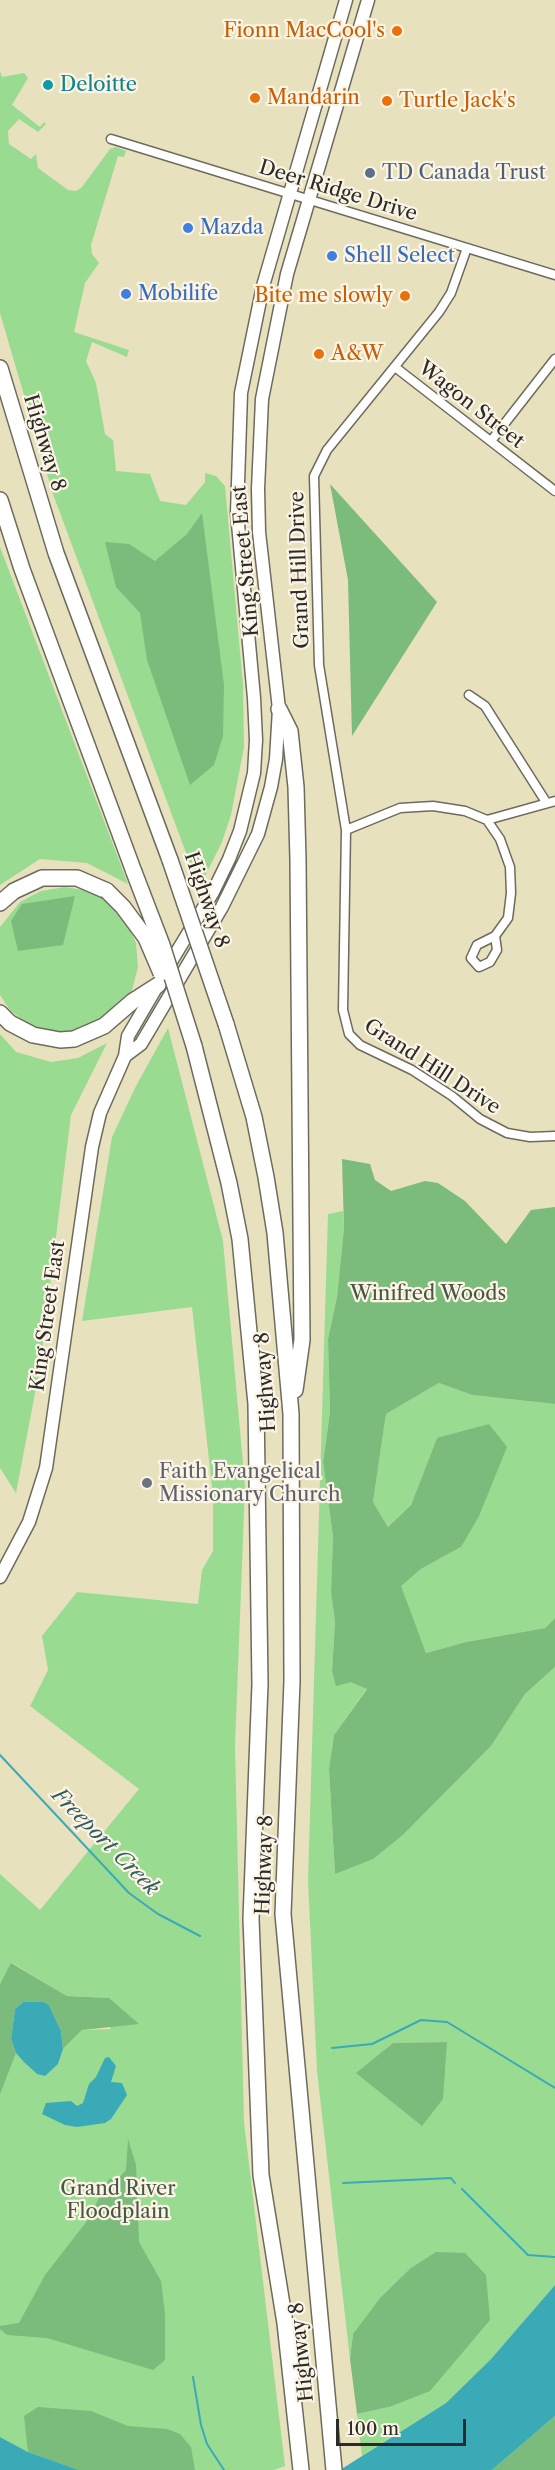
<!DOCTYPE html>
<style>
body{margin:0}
#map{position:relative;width:555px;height:2470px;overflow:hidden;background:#e7e1be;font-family:"Libre Caslon Text",serif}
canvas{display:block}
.scale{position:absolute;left:336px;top:2419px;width:130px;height:27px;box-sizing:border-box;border:3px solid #2b2b2b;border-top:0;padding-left:8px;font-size:18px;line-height:21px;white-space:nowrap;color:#2b2b2b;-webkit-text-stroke:4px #fcf5e5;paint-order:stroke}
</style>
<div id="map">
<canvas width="555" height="2470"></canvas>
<div class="scale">100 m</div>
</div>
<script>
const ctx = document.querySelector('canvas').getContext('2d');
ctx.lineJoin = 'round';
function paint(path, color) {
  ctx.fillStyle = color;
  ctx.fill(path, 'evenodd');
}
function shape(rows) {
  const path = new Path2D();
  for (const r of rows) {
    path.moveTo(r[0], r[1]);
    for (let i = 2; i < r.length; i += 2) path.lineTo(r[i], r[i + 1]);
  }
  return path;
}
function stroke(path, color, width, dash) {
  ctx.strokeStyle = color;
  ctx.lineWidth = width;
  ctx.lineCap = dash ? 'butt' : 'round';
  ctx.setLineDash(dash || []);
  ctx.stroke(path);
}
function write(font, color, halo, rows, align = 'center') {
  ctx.font = font + ' "Libre Caslon Text",serif';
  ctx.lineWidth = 4.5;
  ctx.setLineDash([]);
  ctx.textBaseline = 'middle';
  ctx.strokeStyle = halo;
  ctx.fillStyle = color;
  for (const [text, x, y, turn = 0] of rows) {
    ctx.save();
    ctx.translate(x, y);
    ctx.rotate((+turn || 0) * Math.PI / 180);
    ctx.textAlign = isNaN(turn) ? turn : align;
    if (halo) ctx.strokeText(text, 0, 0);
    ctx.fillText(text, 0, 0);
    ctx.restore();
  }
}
paint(shape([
 [0,71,2,77,24,73,28,78,12,105,40,127,44,122,46,124,38,132,19,119,8,131,9,144,31,159,36,154,38,168,68,190,76,191,82,187,110,149,116,147,126,151,124,157,118,156,91,245,92,254,99,263,85,283,74,332,129,350,127,357,92,342,86,361,96,383,105,434,113,440,116,471,150,474,160,501,186,505,205,482,205,473,216,476,225,486,243,685,244,747,231,815,222,842,199,888,53,494,0,313],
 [0,547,128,884,87,863,40,859,0,885],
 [65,887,89,891,110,903,126,921,136,943,138,967,132,990,119,1010,77,1033,53,1034,30,1026,10,1010,0,995,0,927,20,902,41,891],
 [168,1028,223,1241,245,1486,235,1746,244,2122,285,2466,274,2470,79,2470,28,2452,0,2437,0,2077,6,2077,16,2053,37,2074,58,2064,63,2049,82,2030,110,2029,109,1998,67,1996,12,1963,0,1984,0,1874,40,1910,139,1789,30,1706,48,1670,42,1636,77,1592,198,1604,202,1570,213,1551,213,1496,192,1307,82,1321,112,1137,136,1086],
 [0,1034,16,1052,51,1062,78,1058,107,1043,71,1115,40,1367,16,1493,0,1468],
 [343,1211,344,1228,337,1297,328,1339,330,1412,323,1462,333,1537,331,1592,335,1622,332,1671,367,1688,334,1735,329,1769,335,1874,404,1834,491,1746,525,1694,555,1667,555,2285,491,2359,446,2403,362,2456,357,2414,389,2407,353,2334,350,2359,317,2071,308,1881,328,1214],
 [447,2042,357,2073,393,2043],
 [439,1383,472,1395,555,1404,555,1618,545,1628,466,1642,426,1653,400,1586,421,1569,461,1547,437,1438,411,1505,388,1527,373,1502,386,1414]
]), '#9adb92');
paint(shape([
 [330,484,437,602,352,736,348,580],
 [202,513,224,685,223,736,214,765,190,785,147,660,140,613,116,587,105,542,129,544,155,561,187,534],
 [75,896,63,945,18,951,11,921,22,904],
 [342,1159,370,1164,375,1180,391,1191,425,1181,438,1183,465,1201,506,1244,531,1210,555,1207,555,1404,472,1395,439,1383,386,1414,373,1502,388,1527,411,1505,437,1438,489,1424,507,1447,479,1516,461,1547,421,1569,401,1586,426,1653,466,1642,545,1628,555,1618,555,1667,525,1694,491,1746,404,1834,373,1859,335,1874,329,1769,334,1735,367,1689,351,1682,336,1686,332,1671,335,1622,331,1592,333,1537,323,1462,330,1412,328,1339,337,1297,344,1228],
 [11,1963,67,1996,109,1998,139,2024,82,2030,63,2049,61,2031,49,2005,23,2002,15,2009,11,2039,16,2053,0,2094,0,1984],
 [447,2042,443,2099,422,2126,356,2073,393,2043],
 [128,2139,136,2165,139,2242,161,2281,165,2314,165,2360,153,2370,47,2338,7,2335,0,2329,0,2326,19,2323,45,2275,87,2221,109,2179,119,2178,126,2170],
 [436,2252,465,2253,486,2275,490,2320,430,2391,389,2407,357,2414,350,2359,353,2334,381,2297,411,2268],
 [38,2407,91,2411,128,2426,167,2429,180,2434,191,2447,195,2470,79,2470,28,2452,24,2416],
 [555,2416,555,2470,492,2470]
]), '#7bbb7c');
paint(shape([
 [23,2002,42,2002,49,2005,61,2031,63,2049,58,2064,45,2076,37,2074,24,2062,16,2053,11,2039,15,2009],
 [109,2057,116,2066,111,2082,122,2083,127,2095,111,2119,105,2123,77,2127,65,2125,42,2114,46,2103,71,2101,77,2106,83,2103,89,2084,96,2077,105,2058],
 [555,2285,555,2416,492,2470,340,2470,446,2403,491,2359],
 [0,2437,28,2452,79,2470,0,2470]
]), '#3aaab7');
stroke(shape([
 [0,1755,129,1893,158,1914,200,1936],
 [332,2048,372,2044,421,2020,447,2022,555,2088],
 [343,2183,451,2178,455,2183],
 [462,2189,528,2255,555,2257],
 [193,2377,201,2425,207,2444,224,2470]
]), '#3aaab7', 2);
const street = shape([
 [111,139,555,275],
 [467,248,451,293,439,312,327,450,314,476,319,665,346,830,343,1010,349,1034,360,1045,412,1070,452,1096,480,1119,507,1133,530,1137,555,1136],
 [395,367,555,491],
 [491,441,555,359],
 [469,695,485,706,546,802],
 [487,820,500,839,510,867,511,893,508,918,495,936,477,945,471,958,479,967,490,962,497,950,495,936],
 [346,830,400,808,433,806,465,811,487,820,555,801]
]);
const secondary = shape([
 [166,970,213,892,229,859,240,831,254,773,256,740,254,698,237,513,241,393,263,286,346,0],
 [125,1056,141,1044,222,907,258,834,271,787,276,759,279,709,259,532,258,489,262,399,287,274,368,0],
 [0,1577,29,1522,46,1468,92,1147,100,1113,125,1056,128,1036,156,988]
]);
const highway = shape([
 [0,368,56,553,170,860],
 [0,500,22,569,134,872],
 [279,709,290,731,296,787,298,860,302,1340,295,1390],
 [0,903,14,891,42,878,77,878,107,891],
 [0,1013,10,1023,33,1035,60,1040,74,1039,104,1026,133,1001,158,985],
 [226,1024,254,1117,266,1177,275,1233,291,1414,292,1681,283,1914,334,2470],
 [194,1046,229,1183,240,1239,256,1404,260,1684,251,1919,261,2175,285,2323,301,2470]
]);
stroke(street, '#6d6b5e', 11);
stroke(secondary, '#6d6b5e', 15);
stroke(highway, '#6d6b5e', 18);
stroke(street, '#fff', 8);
stroke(secondary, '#fff', 12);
stroke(highway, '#fff', 15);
const highwayBridge = shape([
 [170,860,226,1024],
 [134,872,162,945,194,1046],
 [107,891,123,907,146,938,161,973]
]);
stroke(highwayBridge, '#6d6b5e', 18, []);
stroke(highwayBridge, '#fff', 15);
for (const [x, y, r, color] of [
 [397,31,6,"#e8710a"],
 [48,85,6,"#0f9aa8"],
 [255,98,6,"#e8710a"],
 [387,101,6,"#e8710a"],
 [370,173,6,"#5c6f8a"],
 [188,228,6,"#3f7fe0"],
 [332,256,6,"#3f7fe0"],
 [126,294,6,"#3f7fe0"],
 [405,296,6,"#e8710a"],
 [319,354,6,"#e8710a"],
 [147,1483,6,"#6b7280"]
]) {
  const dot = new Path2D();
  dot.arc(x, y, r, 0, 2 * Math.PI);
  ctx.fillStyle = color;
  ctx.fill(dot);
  stroke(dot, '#fcf5e5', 2);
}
write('20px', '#c56008', '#fcf5e5', [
 ["Fionn MacCool's",385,31,"right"],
 ["Mandarin",267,98],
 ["Turtle Jack's",399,101],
 ["Bite me slowly",393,296,"right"],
 ["A&W",331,354]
], 'left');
write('20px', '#0d838f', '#fcf5e5', [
 ["Deloitte",60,85]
], 'left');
write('20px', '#4e5e75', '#fcf5e5', [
 ["TD Canada Trust",382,173]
], 'left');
write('20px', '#2b2b2b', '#fcf5e5', [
 ["Deer Ridge Drive",338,191,17],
 ["Wagon Street",471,405,38],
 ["Highway 8",44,443,73],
 ["King Street East",246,561,-95],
 ["Grand Hill Drive",300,570,-92],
 ["Highway 8",206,900,71],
 ["Grand Hill Drive",432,1067,33],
 ["King Street East",48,1316,-82],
 ["Highway 8",266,1382,-94],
 ["Highway 8",265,1865,-88],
 ["Highway 8",302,2352,-96]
]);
write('20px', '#366cbe', '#fcf5e5', [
 ["Mazda",200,228],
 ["Shell Select",344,256],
 ["Mobilife",138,294]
], 'left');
write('20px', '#475745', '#fcf5e5', [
 ["Winifred Woods",428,1294],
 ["Grand River",118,2189],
 ["Floodplain",118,2212]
]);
write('20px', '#5b616d', '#fcf5e5', [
 ["Faith Evangelical",159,1472],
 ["Missionary Church",159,1495]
], 'left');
write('italic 21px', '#315e63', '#fcf5e5', [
 ["Freeport Creek",105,1842,45]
]);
</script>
